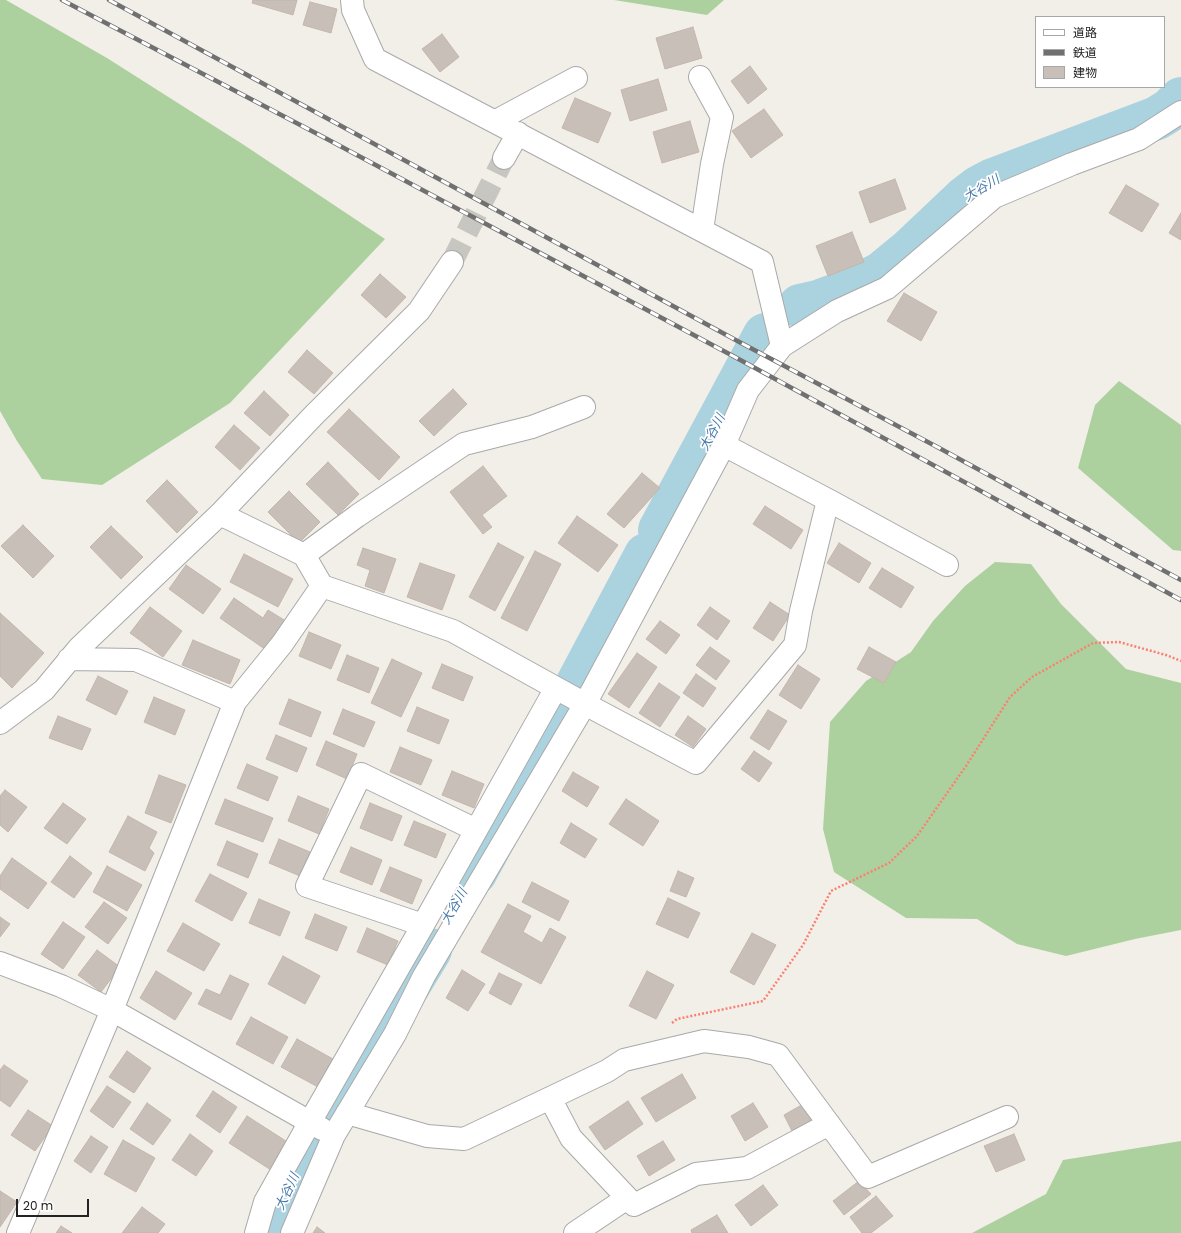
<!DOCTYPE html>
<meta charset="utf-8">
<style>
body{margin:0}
#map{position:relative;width:1181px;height:1233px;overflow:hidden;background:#f2efe9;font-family:Poppins,"Noto Sans JP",sans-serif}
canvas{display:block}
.legend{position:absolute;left:1035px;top:16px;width:130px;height:72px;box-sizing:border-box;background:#fff;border:1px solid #a7a7a7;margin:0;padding:5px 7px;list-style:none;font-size:12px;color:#222}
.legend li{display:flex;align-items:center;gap:8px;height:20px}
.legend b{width:20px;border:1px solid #a7a7a7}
.scale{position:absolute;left:16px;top:1199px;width:73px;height:18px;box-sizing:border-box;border:2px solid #222;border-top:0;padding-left:5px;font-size:12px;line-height:14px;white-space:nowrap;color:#222;-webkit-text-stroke:3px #fff;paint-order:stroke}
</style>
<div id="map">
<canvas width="1181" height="1233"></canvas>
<ul class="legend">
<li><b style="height:5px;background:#fff"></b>道路</li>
<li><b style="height:5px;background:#707070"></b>鉄道</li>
<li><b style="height:11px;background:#c7bfb8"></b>建物</li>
</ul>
<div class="scale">20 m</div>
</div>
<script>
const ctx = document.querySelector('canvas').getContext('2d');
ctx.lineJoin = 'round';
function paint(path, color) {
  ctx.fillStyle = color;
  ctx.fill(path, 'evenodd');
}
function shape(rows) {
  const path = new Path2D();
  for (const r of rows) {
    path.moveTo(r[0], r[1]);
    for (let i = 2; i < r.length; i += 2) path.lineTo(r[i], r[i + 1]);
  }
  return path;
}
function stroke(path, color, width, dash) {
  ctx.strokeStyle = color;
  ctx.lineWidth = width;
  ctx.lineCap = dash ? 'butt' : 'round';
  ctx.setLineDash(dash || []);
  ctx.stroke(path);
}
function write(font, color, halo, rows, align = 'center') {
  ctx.font = font + ' Poppins,"Noto Sans JP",sans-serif';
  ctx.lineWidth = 3.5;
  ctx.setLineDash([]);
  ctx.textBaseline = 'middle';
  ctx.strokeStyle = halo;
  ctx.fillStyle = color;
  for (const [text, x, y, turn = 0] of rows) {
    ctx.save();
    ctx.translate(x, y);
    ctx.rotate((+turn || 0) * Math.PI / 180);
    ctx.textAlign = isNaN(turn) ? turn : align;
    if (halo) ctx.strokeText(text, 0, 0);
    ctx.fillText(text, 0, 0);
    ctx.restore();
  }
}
paint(shape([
 [0,0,6,0,107,58,244,145,385,239,230,403,102,485,42,479,17,441,0,411],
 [614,0,724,0,707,15],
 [1119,381,1181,425,1181,551,1173,550,1078,468,1095,405],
 [995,562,1031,564,1061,604,1126,669,1181,683,1181,930,1135,939,1066,956,1017,944,977,919,906,918,834,872,823,829,830,722,866,681,911,652,933,621,965,586],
 [1181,1141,1181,1233,972,1233,1046,1194,1063,1160]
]), '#add19e');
stroke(shape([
 [800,306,818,302,851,290,882,273,910,250,965,198,978,188,993,180,1157,118,1170,110,1181,99],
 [660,530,765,335],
 [578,683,646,555],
 [475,873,569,699],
 [333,1110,430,950],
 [270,1233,278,1210,289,1185,320,1132]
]), '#aad3df', 44);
const building = shape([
 [253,0,297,0,293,15,252,3,253,0],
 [310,2,337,9,331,33,303,25,310,2],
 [693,27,702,58,665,69,656,38,693,27],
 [442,34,459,57,440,72,422,49,442,34],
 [750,66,767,89,748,104,731,81,750,66],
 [658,79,667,110,630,121,621,90,658,79],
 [575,98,611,113,598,143,562,128,575,98],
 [764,109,783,135,751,158,732,131,764,109],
 [690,121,699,152,662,163,653,132,690,121],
 [895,179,906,209,870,223,859,192,895,179],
 [1126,185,1159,204,1142,232,1109,213,1126,185],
 [1181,213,1181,240,1169,233,1181,213],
 [852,232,864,262,828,276,816,246,852,232],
 [380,274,406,297,386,318,361,295,380,274],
 [904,293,937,312,921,341,887,321,904,293],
 [307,350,333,373,314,394,288,372,307,350],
 [453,389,467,404,434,436,419,421,453,389],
 [264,391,289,415,270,436,244,413,264,391],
 [349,409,400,457,379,480,327,432,349,409],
 [234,425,260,448,240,470,215,447,234,425],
 [328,462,359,494,338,515,306,484,328,462],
 [483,466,507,496,482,515,492,527,483,534,450,492,483,466],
 [642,473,660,488,624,528,607,514,642,473],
 [167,480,198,512,177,533,146,501,167,480],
 [289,491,320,522,299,543,268,512,289,491],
 [765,506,803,530,791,549,753,524,765,506],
 [577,516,618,545,598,572,558,543,577,516],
 [23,525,54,556,33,578,1,546,23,525],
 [111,526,143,557,121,579,90,547,111,526],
 [498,543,524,557,495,611,469,597,498,543],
 [839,543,871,563,859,583,827,563,839,543],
 [363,548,396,559,384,593,365,586,370,570,357,565,363,548],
 [535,551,561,564,527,631,501,618,535,551],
 [244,554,293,579,278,607,230,582,244,554],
 [420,563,455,575,442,610,407,597,420,563],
 [186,565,221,589,203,614,169,589,186,565],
 [882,568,914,587,901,608,869,588,882,568],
 [234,598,263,618,268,610,289,623,269,652,220,618,234,598],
 [770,602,790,615,773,641,753,628,770,602],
 [150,607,182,631,163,657,130,633,150,607],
 [710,607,730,621,717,640,697,625,710,607],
 [0,613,44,653,12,688,0,676,0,613],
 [660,621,680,635,666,654,646,639,660,621],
 [309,632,341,645,331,669,299,656,309,632],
 [193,640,240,660,230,684,182,665,193,640],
 [710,647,730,661,716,680,696,665,710,647],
 [869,647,896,662,884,683,857,669,869,647],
 [637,653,657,667,629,708,608,694,637,653],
 [347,655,379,668,369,693,337,680,347,655],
 [392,659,422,673,401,717,371,703,392,659],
 [442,664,473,677,463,701,432,688,442,664],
 [798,665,820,679,801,709,779,695,798,665],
 [696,674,716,688,703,707,683,693,696,674],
 [98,676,128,691,116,715,86,700,98,676],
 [659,683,680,697,660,727,639,713,659,683],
 [154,697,185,710,175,735,144,722,154,697],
 [289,699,321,712,311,737,279,724,289,699],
 [417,707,449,720,439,744,407,731,417,707],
 [343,709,375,722,364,747,333,734,343,709],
 [768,710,787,721,769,750,750,738,768,710],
 [58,716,91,729,82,750,49,738,58,716],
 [688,716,706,729,693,747,675,735,688,716],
 [276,735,307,748,297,772,266,759,276,735],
 [326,741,357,754,347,779,316,765,326,741],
 [400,747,432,760,421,785,390,772,400,747],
 [754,751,772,763,759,782,741,769,754,751],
 [247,764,278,777,268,801,237,788,247,764],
 [452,771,484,784,474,808,442,795,452,771],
 [573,772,599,787,587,807,562,791,573,772],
 [159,775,186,785,171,823,145,813,159,775],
 [5,790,27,807,8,832,0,825,0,796,5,790],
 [298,796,329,809,319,834,288,821,298,796],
 [225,799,273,818,263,842,215,824,225,799],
 [626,799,659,821,643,846,609,824,626,799],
 [63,803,86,819,67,844,44,828,63,803],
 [370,803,402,816,392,841,360,828,370,803],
 [128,816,157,832,149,848,154,853,145,871,109,852,128,816],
 [414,821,446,834,436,858,404,845,414,821],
 [571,823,597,839,585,858,560,843,571,823],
 [279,839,310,852,300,876,269,863,279,839],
 [227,841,258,854,248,878,217,865,227,841],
 [351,847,382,860,372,885,340,872,351,847],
 [70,856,92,873,74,898,51,882,70,856],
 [12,858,47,883,28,909,0,889,0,876,12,858],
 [107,866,142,885,127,911,93,892,107,866],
 [390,867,422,880,412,904,380,891,390,867],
 [678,871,694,878,686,897,670,891,678,871],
 [210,874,247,893,232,921,195,901,210,874],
 [532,882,569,901,559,921,522,902,532,882],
 [668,898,700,913,688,938,656,924,668,898],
 [259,899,290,912,280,936,249,923,259,899],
 [104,902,127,918,108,944,85,927,104,902],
 [508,904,531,916,523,932,542,943,550,928,566,937,541,984,481,952,508,904],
 [315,914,347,927,337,951,305,938,315,914],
 [0,917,10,924,0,937,0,917],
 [63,922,85,937,63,969,41,954,63,922],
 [183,923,220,944,204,971,167,951,183,923],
 [367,928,398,941,388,965,357,952,367,928],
 [752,933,776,945,754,985,730,972,752,933],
 [97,950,120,967,101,992,78,975,97,950],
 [283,956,320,976,305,1004,268,984,283,956],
 [462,970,485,984,468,1011,446,998,462,970],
 [156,971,192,993,175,1020,140,998,156,971],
 [647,971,674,985,656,1019,629,1006,647,971],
 [499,973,522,984,511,1005,489,993,499,973],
 [230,975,249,984,231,1020,198,1004,206,989,220,995,230,975],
 [251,1017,288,1037,273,1064,236,1044,251,1017],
 [297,1039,333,1059,318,1087,281,1067,297,1039],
 [127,1051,151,1068,134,1093,109,1077,127,1051],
 [4,1065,28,1081,10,1107,0,1100,0,1070,4,1065],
 [682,1074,696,1098,656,1122,641,1098,682,1074],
 [107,1086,131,1102,113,1128,90,1111,107,1086],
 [213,1091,237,1107,220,1133,196,1116,213,1091],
 [628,1101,643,1124,605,1150,589,1127,628,1101],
 [147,1103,171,1120,153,1145,130,1129,147,1103],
 [753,1103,768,1127,745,1141,731,1116,753,1103],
 [805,1103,814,1119,792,1131,784,1115,805,1103],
 [28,1110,53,1126,35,1151,11,1135,28,1110],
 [247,1116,289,1143,271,1170,229,1143,247,1116],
 [190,1134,213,1151,196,1176,172,1160,190,1134],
 [1014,1134,1025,1160,996,1172,984,1146,1014,1134],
 [91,1136,108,1147,91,1173,74,1161,91,1136],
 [123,1140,155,1158,136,1192,104,1174,123,1140],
 [663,1141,675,1160,649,1176,637,1156,663,1141],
 [859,1181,871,1194,844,1215,833,1201,859,1181],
 [763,1185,778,1205,751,1226,735,1205,763,1185],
 [0,1191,17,1202,0,1227,0,1191],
 [876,1196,893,1216,871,1233,862,1233,850,1217,876,1196],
 [142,1207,165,1224,158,1233,122,1233,142,1207],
 [717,1215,728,1233,692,1233,691,1230,717,1215],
 [61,1226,72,1233,56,1233,61,1226],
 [317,1227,325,1233,313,1233,317,1227]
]);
paint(building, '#c7bfb8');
stroke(building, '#c4b6ab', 1);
stroke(shape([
 [452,262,504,158]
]), '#c8c6c1', 22, [22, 11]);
const minor = shape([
 [352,0,353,10,375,59,762,262,782,346],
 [700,77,722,117,712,164,702,230],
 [496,121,576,78],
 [504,158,518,133],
 [828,500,947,565],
 [220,514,304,555,322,586,453,631,585,704,696,763,795,645,801,611,828,500,724,445],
 [304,555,357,516,464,444,532,427,584,407],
 [69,659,136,660,235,702],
 [0,723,44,690,79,648,220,514,314,415,419,311,452,262],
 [423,925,307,886,361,774,476,830],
 [0,963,61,986,112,1010,322,1129],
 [550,1098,571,1138,634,1205,696,1174,747,1168,829,1124],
 [347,1113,427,1136,464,1139,607,1071,624,1060,704,1041,749,1047,778,1055,868,1177,1007,1117],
 [18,1233,112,1010,235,702,282,644,322,586],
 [256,1233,265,1202,310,1122,423,925,556,688],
 [292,1233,334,1135,395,1034,424,976,585,704,724,445,748,390,782,346,837,311,887,288,994,197,1072,164,1139,139,1181,112],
 [575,1233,627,1198]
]);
stroke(minor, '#a9a9a9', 24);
stroke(shape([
 [672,1023,677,1019,763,1001,803,945,831,891,889,863,917,836,966,766,1010,697,1032,677,1093,643,1119,642,1166,655,1181,661]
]), '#fa8072', 2.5, [2, 2]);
stroke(minor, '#fff', 22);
const rail = shape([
 [62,0,327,139,733,356,1181,600],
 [109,0,743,344,941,449,1181,580]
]);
stroke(rail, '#707070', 4.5);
stroke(rail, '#fff', 3, [9]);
write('italic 13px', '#4a7aab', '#fff', [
 ["大谷川",982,189,-31],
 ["大谷川",713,433,-62],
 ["大谷川",455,907,-60],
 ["大谷川",288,1192,-65]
]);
</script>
